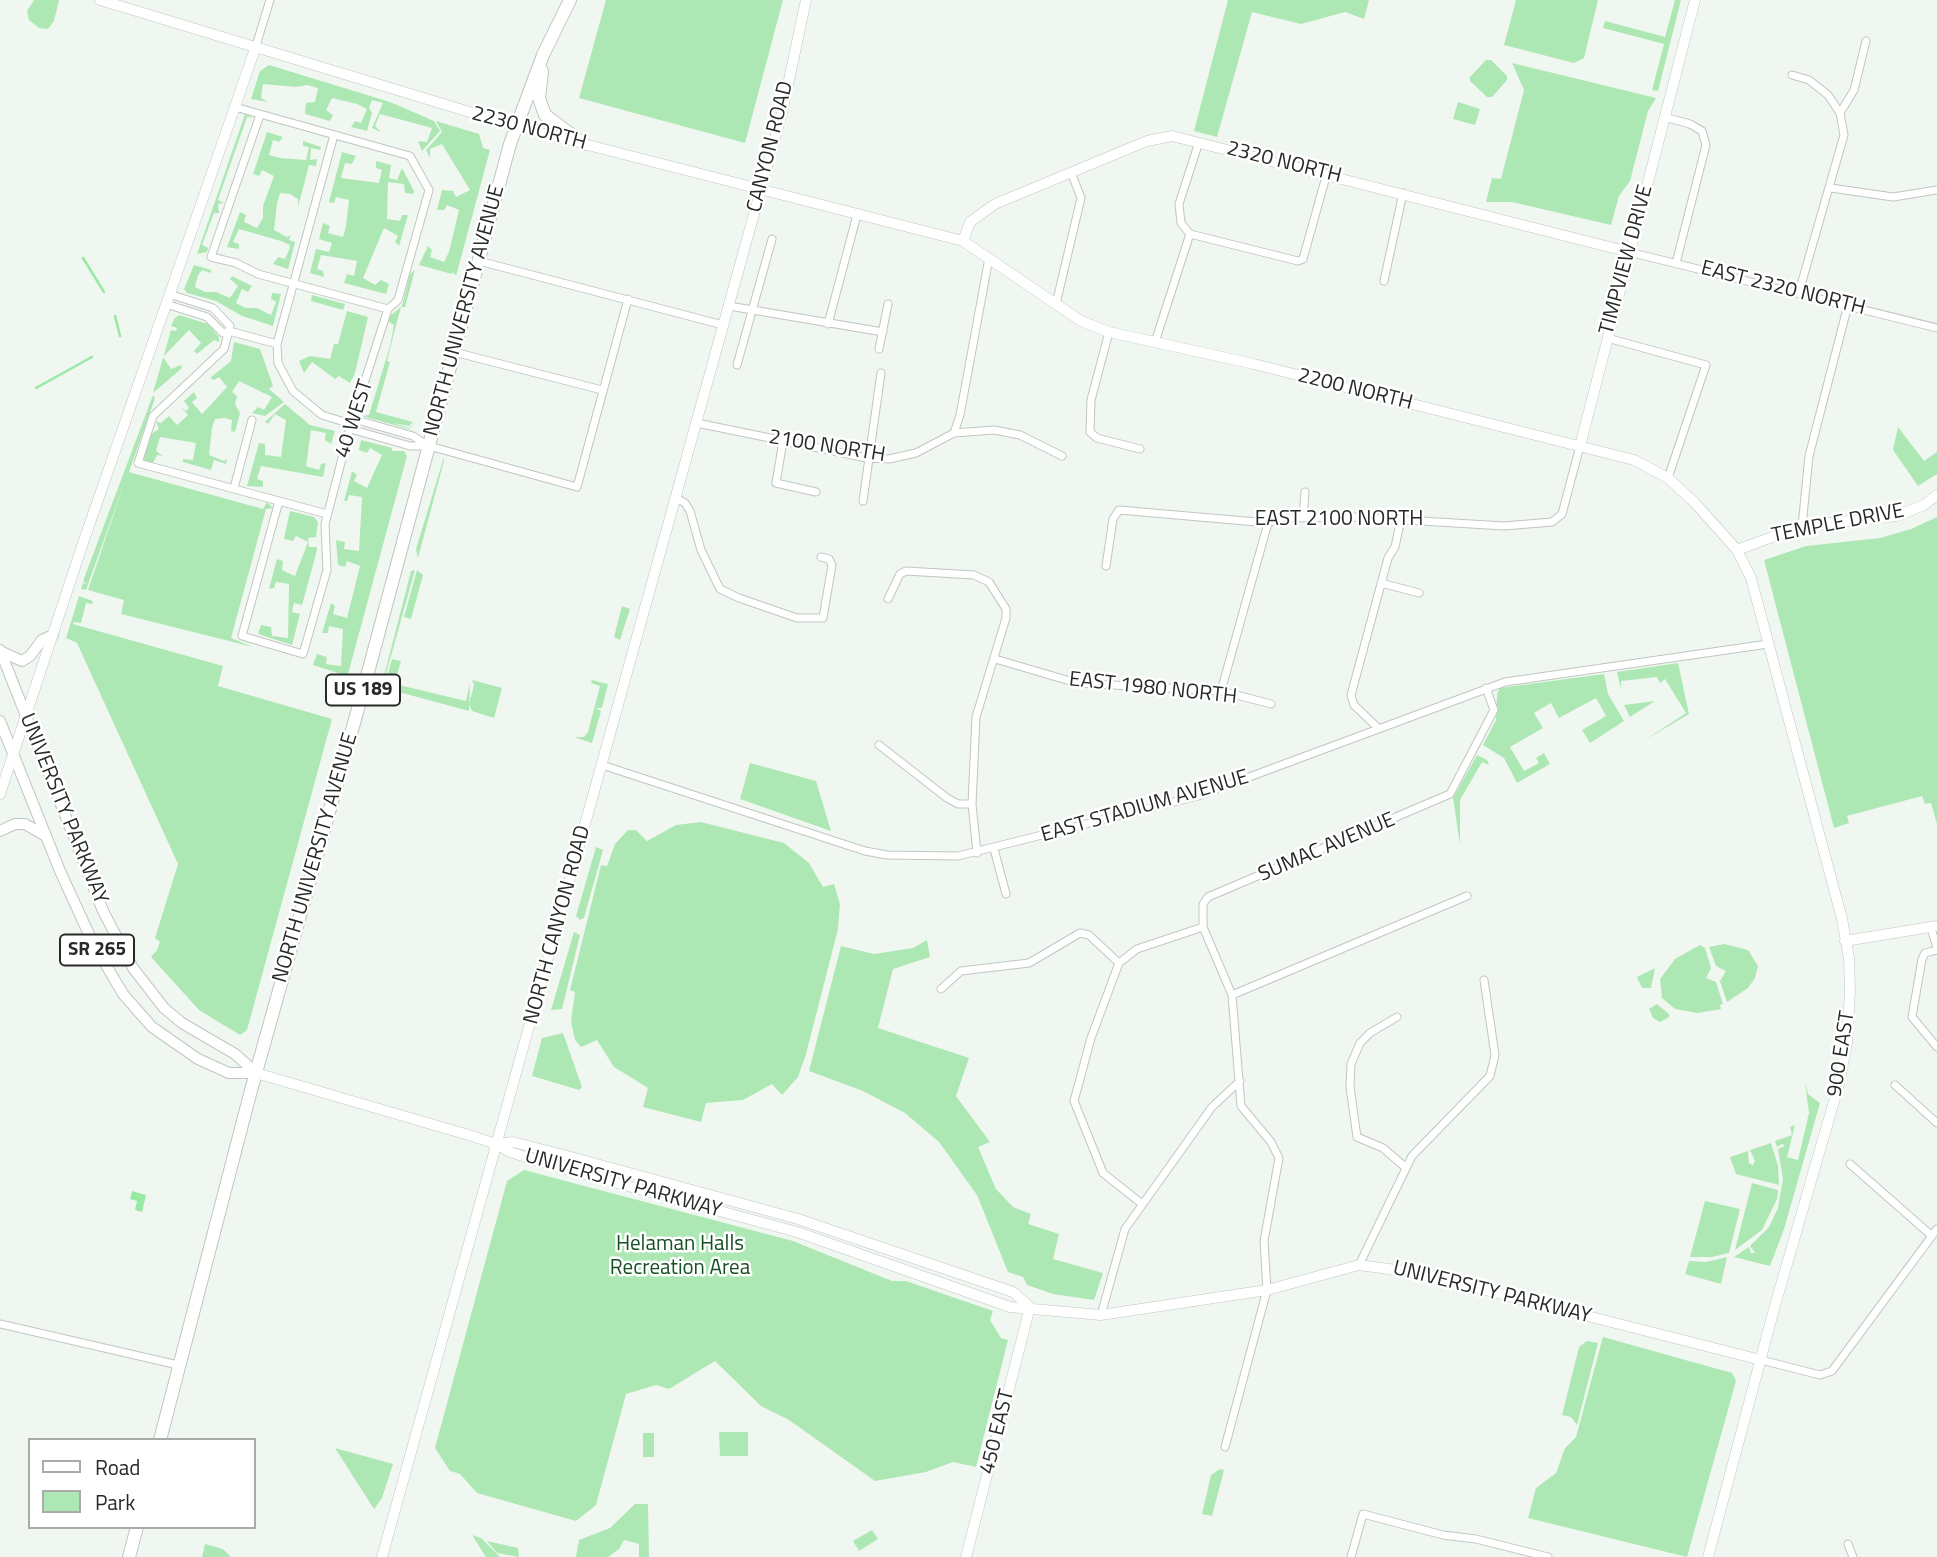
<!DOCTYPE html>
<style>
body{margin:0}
#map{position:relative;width:1937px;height:1557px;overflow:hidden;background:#f0f7f1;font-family:"Titillium Web",sans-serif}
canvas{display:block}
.legend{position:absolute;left:28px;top:1438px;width:228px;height:91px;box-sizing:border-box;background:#fff;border:2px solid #a9aaa9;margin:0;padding:9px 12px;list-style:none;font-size:21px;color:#272a28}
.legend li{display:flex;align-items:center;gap:14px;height:35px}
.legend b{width:35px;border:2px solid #a9aaa9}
</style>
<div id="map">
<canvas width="1937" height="1557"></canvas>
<ul class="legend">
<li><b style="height:9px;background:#fff"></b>Road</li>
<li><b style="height:19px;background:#ade8b4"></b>Park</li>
</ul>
</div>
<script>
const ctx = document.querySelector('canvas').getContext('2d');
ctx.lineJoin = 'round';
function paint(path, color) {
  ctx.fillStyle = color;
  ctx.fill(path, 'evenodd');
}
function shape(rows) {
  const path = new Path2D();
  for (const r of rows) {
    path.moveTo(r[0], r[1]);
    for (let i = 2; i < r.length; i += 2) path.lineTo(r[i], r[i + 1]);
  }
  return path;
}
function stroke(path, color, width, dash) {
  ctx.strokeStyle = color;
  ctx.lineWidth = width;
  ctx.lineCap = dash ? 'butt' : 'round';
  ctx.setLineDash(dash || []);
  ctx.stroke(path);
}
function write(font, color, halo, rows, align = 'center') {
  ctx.font = font + ' "Titillium Web",sans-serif';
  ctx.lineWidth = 5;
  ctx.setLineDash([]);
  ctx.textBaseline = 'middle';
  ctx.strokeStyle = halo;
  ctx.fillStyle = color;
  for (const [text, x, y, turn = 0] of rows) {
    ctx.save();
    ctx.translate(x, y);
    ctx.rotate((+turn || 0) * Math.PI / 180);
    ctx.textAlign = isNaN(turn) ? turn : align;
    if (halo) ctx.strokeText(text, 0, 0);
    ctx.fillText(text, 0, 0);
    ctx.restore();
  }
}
paint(shape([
 [34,0,59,0,54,21,48,29,39,28,29,20,27,11],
 [606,0,783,0,745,143,579,98],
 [1228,0,1369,0,1364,19,1345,12,1301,24,1252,12,1217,137,1194,131],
 [1516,0,1598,0,1584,58,1574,63,1504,45],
 [1675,0,1681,0,1658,91,1652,90,1664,44,1603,28,1605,21,1665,37],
 [1486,60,1491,60,1507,76,1507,80,1492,97,1487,97,1470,81,1470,77],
 [1512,63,1656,98,1648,111,1630,181,1619,196,1611,225,1512,202,1486,202,1492,178,1501,179,1524,90],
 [269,65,390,102,434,121,440,131,422,151,418,141,427,142,432,128,380,114,375,126,381,132,372,128,383,103,372,100,369,108,372,113,367,131,351,127,355,121,361,123,367,109,357,104,332,98,326,110,333,115,330,121,305,114,306,103,315,102,318,88,307,85,296,87,263,84,261,98,268,102,251,99,260,71],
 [1458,102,1480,109,1475,125,1453,119],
 [245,114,254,118,247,117,218,200,224,203,218,204,219,213,214,213,202,245,208,248,207,252,197,254],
 [436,121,479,134,483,148,490,150,456,276,453,272,452,274,419,265,428,246,432,250,430,257,444,262,449,252,459,210,447,205,444,210,437,210,442,190,453,191,456,197,470,190,442,144,430,149,430,158,426,150,442,132],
 [267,132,283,137,279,142,273,140,269,155,280,158,306,160,309,147,303,146,303,141,321,147,320,150,311,148,310,160,317,159,316,166,309,165,298,207,298,199,290,194,280,193,277,204,274,230,287,237,291,235,289,240,295,242,288,269,273,264,278,257,285,259,289,250,290,245,281,241,239,229,233,242,239,244,239,249,227,247,240,212,246,215,244,222,257,228,263,218,263,206,274,176,262,170,259,176,253,174],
 [342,152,356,156,352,164,345,163,341,178,379,183,382,170,376,168,376,161,391,165,389,178,397,180,402,168,414,191,413,194,405,193,404,184,388,182,387,219,400,221,402,215,408,215,399,246,395,242,398,236,384,228,363,278,375,285,381,280,389,284,386,294,344,283,347,274,354,276,357,261,321,255,317,269,323,271,324,277,310,273,316,249,329,252,332,243,319,239,323,223,330,226,328,233,343,237,346,226,349,200,336,197,334,203,329,202],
 [194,265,211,270,211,273,202,270,198,275,195,287,205,292,216,292,230,298,238,286,230,279,232,276,252,286,248,292,242,289,236,303,246,308,257,308,271,315,276,302,271,299,272,293,281,294,273,326,242,316,216,301,187,293,184,289],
 [415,270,405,307,401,307,394,333,387,361,390,362,376,412,413,422,409,426,393,423,409,428,416,422,409,429,362,416,369,415,390,346,394,325,389,322,390,316,402,306,410,274],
 [312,295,345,304,343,310,311,301],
 [347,311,368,317,355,373,350,383,339,376,335,379,312,362,304,373,299,361,310,356,330,359,334,344,338,344],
 [179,315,208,324,219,337,219,342,214,340,197,354,194,351,201,343,189,330,163,357,171,369,181,365,182,368,153,393,171,330,176,331,177,328,171,326,174,319],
 [234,342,260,349,273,386,269,389,284,402,265,416,252,413,258,407,264,410,272,397,239,381,232,392,237,396,235,404,240,413,235,432,231,431,232,420,225,418,215,419,212,428,209,455,224,461,227,459,226,464,214,460,211,470,183,462,183,459,193,460,196,443,160,437,156,451,163,456,157,455,153,463,145,461,143,457,151,434,159,429,156,421,161,423,169,416,177,425,188,415,180,406,186,411,189,408,184,401,194,392,197,398,192,402,202,414,227,387,219,377,214,380,210,378,231,361],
 [153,395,155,398,129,472,263,509,267,502,273,508,266,509,231,638,253,647,121,614,124,600,88,590,125,481,86,590,81,589,83,583,87,584,83,581],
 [285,404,310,425,335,431,331,444,325,440,326,433,311,430,306,466,319,470,321,464,326,463,323,477,261,466,257,479,263,481,263,487,247,486,259,443,265,444,265,455,281,457,286,420,275,414,268,424,265,422],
 [1898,427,1924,461,1937,452,1937,474,1918,486,1893,450],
 [361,440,392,448,392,451,404,451,407,456,348,674,344,675,313,665,317,654,327,657,326,664,341,666,343,629,329,626,328,633,322,633,331,603,335,606,333,614,347,618,360,566,347,561,345,567,338,565,336,540,345,542,344,549,359,551,362,497,349,495,347,501,344,501,352,471,357,475,354,481,367,488,382,455,370,448,367,453,359,450],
 [444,457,444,461,418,558,416,549],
 [290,511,314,517,318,522,316,537,308,538,309,547,317,547,317,550,302,605,294,603,292,612,300,614,292,645,258,634,261,625,271,627,272,636,288,638,289,584,276,582,274,588,269,589,277,559,283,561,282,570,295,576,308,542,296,536,293,541,284,539],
 [1937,517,1937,824,1931,803,1925,804,1922,796,1847,816,1849,823,1834,828,1764,560,1806,546,1880,538,1911,529],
 [415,570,382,688,381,688,411,571],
 [417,570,423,575,411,619,404,617],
 [79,596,93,601,92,604,86,603,81,623,74,622,73,624,223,666,218,686,332,719,247,1030,240,1035,199,1010,151,957,157,950,160,942,155,938,178,864,77,643,66,638],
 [622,606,630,609,620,640,614,637],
 [392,659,401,661,393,688,395,684,466,701,470,683,469,711,384,688],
 [1678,663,1689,714,1645,740,1686,713,1665,679,1660,683,1657,677,1621,681,1621,689,1617,672],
 [1604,674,1608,694,1624,721,1590,743,1582,730,1606,716,1596,698,1559,718,1551,703,1534,713,1543,728,1510,747,1524,771,1539,763,1536,758,1544,753,1550,764,1517,783,1504,758,1483,745,1496,720,1497,694,1500,688],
 [472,680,502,688,494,718,472,711,469,704,474,685],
 [592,680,608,684,602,708,596,708,601,711,592,743,574,737,584,737,588,732,600,686,591,683],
 [1655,701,1630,717,1624,705],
 [1477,755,1487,760,1489,765,1482,762,1460,800,1460,845,1453,798],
 [750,763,816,781,831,831,740,799],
 [701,822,784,843,809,863,823,887,834,884,840,904,838,929,806,1054,798,1077,782,1095,772,1084,743,1100,706,1103,701,1122,643,1107,648,1088,614,1067,597,1040,581,1047,575,1040,571,1021,575,992,570,990,601,865,607,866,615,844,628,830,636,830,647,841,676,825],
 [596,847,603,850,584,918,580,920,576,916],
 [574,932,580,935,562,1009,551,1010],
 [927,940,930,957,893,969,878,1028,969,1058,956,1096,990,1142,978,1147,996,1189,1013,1207,1031,1214,1028,1224,1059,1234,1053,1259,1103,1273,1094,1300,1053,1294,1027,1285,1023,1277,1008,1272,977,1195,939,1142,905,1113,863,1091,809,1071,841,946,874,954,913,948],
 [1724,944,1748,950,1758,966,1755,978,1748,988,1727,1002,1720,981,1726,971,1716,966,1709,947],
 [1700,945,1705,948,1711,968,1706,978,1716,982,1723,1004,1720,1005,1721,1009,1697,1013,1675,1009,1662,998,1660,979,1675,959],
 [1655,968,1651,988,1642,988,1637,977],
 [1657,1004,1669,1014,1669,1017,1660,1022,1653,1018,1649,1009],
 [563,1033,582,1087,579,1090,532,1076,542,1038],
 [1805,1083,1808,1094,1820,1103,1784,1229,1770,1266,1734,1257,1749,1247,1751,1253,1755,1253,1750,1246,1769,1227,1778,1208,1783,1179,1778,1149,1785,1146,1782,1144,1777,1147,1775,1141,1792,1135,1790,1127,1795,1125,1787,1157,1798,1160,1809,1113],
 [1771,1143,1778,1166,1779,1185,1736,1174,1730,1157,1748,1151,1749,1163,1753,1165,1755,1161,1750,1150],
 [524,1170,793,1241,892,1281,906,1281,993,1311,990,1320,1001,1338,1008,1340,976,1467,953,1462,926,1472,875,1481,789,1420,761,1406,715,1361,669,1389,656,1385,626,1394,596,1505,576,1521,477,1493,460,1474,450,1471,435,1448,507,1181],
 [1752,1183,1778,1190,1777,1199,1762,1230,1735,1250],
 [1705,1201,1740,1209,1729,1253,1712,1257,1690,1257],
 [1727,1257,1721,1284,1685,1274,1689,1261,1706,1262],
 [1603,1337,1732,1373,1736,1381,1687,1557,1528,1518,1536,1488,1556,1473,1565,1448,1576,1437],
 [1587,1341,1598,1343,1577,1425,1571,1417,1562,1415,1579,1347],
 [719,1432,748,1432,748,1456,720,1456],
 [643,1433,654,1433,654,1457,643,1457],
 [335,1448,393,1464,382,1498,374,1509],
 [1220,1469,1224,1470,1212,1516,1202,1514,1211,1475],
 [635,1504,648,1504,649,1557,639,1557,639,1544,624,1540,619,1549,608,1557,576,1557,579,1540,610,1528],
 [872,1530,878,1539,859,1551,853,1541],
 [472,1535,481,1538,500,1557,486,1557],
 [487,1541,518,1548,519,1557,497,1553],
 [205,1544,223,1549,231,1557,202,1557]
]), '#ade8b4');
paint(shape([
 [132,1191,146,1195,142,1212,135,1210,137,1201,130,1199]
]), '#97e9a3');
stroke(shape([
 [83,258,104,292],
 [115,316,120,336],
 [36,388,92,357]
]), '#97e9a3', 2.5);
const street = shape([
 [255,49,270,0],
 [1792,75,1809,80,1828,95,1840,113,1844,135,1799,292],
 [235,107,410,156,429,190,398,300,388,309,351,424,325,524,327,570,303,654,242,636,279,501],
 [1840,113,1854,90,1866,41],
 [260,115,211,257,236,263,258,274,388,309],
 [1664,117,1690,124,1702,131,1706,145,1676,263],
 [334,135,277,344,278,363,293,391,322,415,351,424],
 [1831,188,1893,197,1937,190],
 [1190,234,1298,261,1303,259,1327,173],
 [1190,234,1181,223,1179,204,1199,142],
 [1629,252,1937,328],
 [479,261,723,325],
 [1384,281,1403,193],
 [169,294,213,308,230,326,224,349,153,416,138,463,327,514],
 [166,304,207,317,223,333,229,331,277,344],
 [1056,304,1081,198,1071,172],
 [729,306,883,332],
 [828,324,857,215],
 [1109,332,1091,400,1090,432,1097,438,1140,449],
 [1607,338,1706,365,1668,478],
 [1155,342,1190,234],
 [879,349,888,304],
 [454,352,602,390],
 [737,365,772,239],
 [352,423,357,420,413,436,428,446],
 [697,423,867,458,889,459,916,453,954,433,994,430,1020,435,1062,456],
 [351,424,354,430,410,446,429,446,577,487,628,299],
 [954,433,960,415,989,258],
 [783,441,776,483,816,492],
 [234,488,252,420],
 [676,498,685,503,690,511,701,550,720,589,739,598,797,618,823,618,832,565,829,559,821,557],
 [863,501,881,373],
 [1303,518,1305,492],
 [1802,526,1809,456,1848,305],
 [1106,566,1113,519,1119,510,1268,523,1280,518,1355,517,1504,526,1552,522,1562,514,1580,446],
 [1381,583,1419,593],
 [888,599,900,574,906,571,974,575,989,582,1006,609,1006,618,976,717,972,804,977,853],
 [995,659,1077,683,1221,691,1271,704],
 [1221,691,1268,523],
 [1378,728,1354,705,1351,695,1388,558,1395,547,1401,519],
 [879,745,947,798,958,804,972,804],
 [602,765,865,851,887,855,958,856,1198,796,1505,682,1768,644],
 [994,849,1006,894],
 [1931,928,1937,948],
 [1937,950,1925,953,1922,959,1912,1017,1937,1047],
 [1119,963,1091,1038,1074,1101,1103,1173,1142,1204],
 [1119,963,1137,949,1203,927],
 [941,989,961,971,1029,963,1080,933,1089,935,1119,963],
 [1232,995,1467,896],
 [1397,1017,1370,1033,1360,1043,1351,1064,1350,1087,1357,1137,1383,1148,1405,1167],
 [1895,1085,1937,1123],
 [1850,1164,1932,1236],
 [1359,1265,1412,1156,1490,1076,1495,1055,1484,980],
 [1101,1315,1125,1229,1212,1107,1240,1081],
 [0,1324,178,1365],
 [1761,1360,1820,1375,1832,1371,1937,1229],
 [1225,1447,1267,1290,1264,1241,1279,1158,1271,1142,1241,1106,1232,995,1203,927,1203,904,1208,897,1450,794,1494,710,1486,688],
 [1848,1544,1853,1557],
 [1351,1557,1363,1514,1443,1535,1476,1539,1548,1557]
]);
const secondary = shape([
 [100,0,529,130,963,241,1081,321,1109,332,1254,364,1634,460,1668,478,1695,503,1737,550,1751,578,1842,919,1849,958,1850,991,1847,1043,1839,1084,1774,1309,1708,1557],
 [963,241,970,222,995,204,1147,141,1172,136,1629,252],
 [1580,446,1695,0],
 [1737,550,1802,526,1897,516,1924,505,1937,495],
 [0,794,83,543,255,49],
 [1845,941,1937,926],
 [256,1073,472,1136,496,1144,510,1152,558,1167,797,1232,1010,1307,1101,1315,1267,1290,1359,1265,1418,1273,1761,1360],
 [497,1144,513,1142,571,1157,798,1219,1013,1292,1030,1307],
 [382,1557,782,113,806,0],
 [966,1557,1030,1307]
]);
const primary = shape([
 [0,650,103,911,133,968,164,1008,182,1023,235,1054,256,1073],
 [2,652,22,661,30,656,42,640,53,635],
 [0,721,60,871,93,943,123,994,152,1027,198,1059,229,1073,256,1073],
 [0,831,15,824,25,824,44,835]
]);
const highway = shape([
 [542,71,539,98,545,115,584,144],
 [160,1440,250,1094,363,691,510,144,543,55,570,0],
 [129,1557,137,1527]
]);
stroke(street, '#c0c6c0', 9);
stroke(secondary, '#c0c6c0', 11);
stroke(primary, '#c0c6c0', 12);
stroke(highway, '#c0c6c0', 14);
stroke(street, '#fff', 7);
stroke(secondary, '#fff', 10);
stroke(primary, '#fff', 10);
stroke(highway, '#fff', 12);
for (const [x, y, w] of [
 [363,690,74],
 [97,950,74]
]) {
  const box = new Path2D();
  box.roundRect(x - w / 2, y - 15.5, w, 31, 5);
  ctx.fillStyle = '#fff';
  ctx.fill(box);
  stroke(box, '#272a28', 2);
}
write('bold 19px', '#272a28', null, [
 ["US 189",363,690],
 ["SR 265",97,950]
]);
write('21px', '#272a28', '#fff', [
 ["2230 NORTH",529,129,15],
 ["CANYON ROAD",771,147,-76],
 ["2320 NORTH",1284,163,14],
 ["TIMPVIEW DRIVE",1627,260,-75],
 ["EAST 2320 NORTH",1783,289,14],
 ["NORTH UNIVERSITY AVENUE",465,311,-75],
 ["2200 NORTH",1355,390,14],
 ["40 WEST",355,419,-72],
 ["2100 NORTH",827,447,9],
 ["EAST 2100 NORTH",1339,520],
 ["TEMPLE DRIVE",1838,524,-11],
 ["EAST 1980 NORTH",1153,689,6],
 ["EAST STADIUM AVENUE",1145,807,-16],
 ["UNIVERSITY PARKWAY",63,809,68],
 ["SUMAC AVENUE",1327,848,-23],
 ["NORTH UNIVERSITY AVENUE",316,858,-74],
 ["NORTH CANYON ROAD",558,925,-75],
 ["900 EAST",1842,1054,-81],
 ["UNIVERSITY PARKWAY",623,1184,16],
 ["UNIVERSITY PARKWAY",1492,1293,14],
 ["450 EAST",998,1432,-76]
]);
write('21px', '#154f23', '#fff', [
 ["Helaman Halls",680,1245],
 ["Recreation Area",680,1269]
]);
</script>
